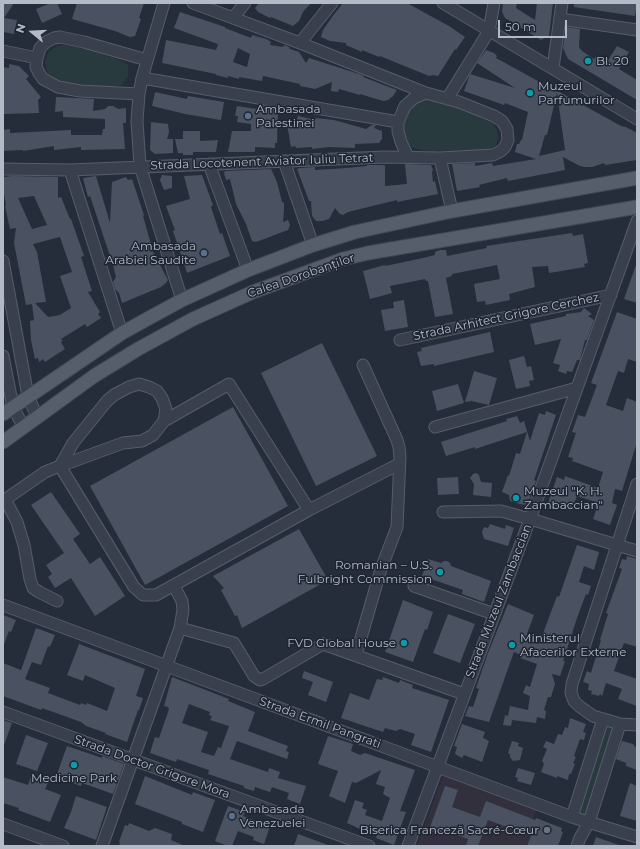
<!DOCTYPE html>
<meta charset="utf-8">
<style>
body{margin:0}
#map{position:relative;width:640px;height:849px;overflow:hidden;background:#252d3b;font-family:Montserrat,sans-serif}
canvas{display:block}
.frame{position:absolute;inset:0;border:4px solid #b5bac7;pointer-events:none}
.north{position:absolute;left:12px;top:12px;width:40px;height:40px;-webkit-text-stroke:3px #1e2431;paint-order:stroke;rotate:288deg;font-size:11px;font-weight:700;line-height:16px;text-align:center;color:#b5bac7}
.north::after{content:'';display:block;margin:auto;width:14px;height:18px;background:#b5bac7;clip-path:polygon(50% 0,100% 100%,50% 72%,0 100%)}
.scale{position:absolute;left:498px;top:20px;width:69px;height:18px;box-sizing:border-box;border:2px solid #b5bac7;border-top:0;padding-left:5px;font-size:12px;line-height:14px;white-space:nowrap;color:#b5bac7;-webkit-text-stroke:3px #1e2431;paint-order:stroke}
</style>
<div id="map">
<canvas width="640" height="849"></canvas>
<div class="frame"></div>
<div class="north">N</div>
<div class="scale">50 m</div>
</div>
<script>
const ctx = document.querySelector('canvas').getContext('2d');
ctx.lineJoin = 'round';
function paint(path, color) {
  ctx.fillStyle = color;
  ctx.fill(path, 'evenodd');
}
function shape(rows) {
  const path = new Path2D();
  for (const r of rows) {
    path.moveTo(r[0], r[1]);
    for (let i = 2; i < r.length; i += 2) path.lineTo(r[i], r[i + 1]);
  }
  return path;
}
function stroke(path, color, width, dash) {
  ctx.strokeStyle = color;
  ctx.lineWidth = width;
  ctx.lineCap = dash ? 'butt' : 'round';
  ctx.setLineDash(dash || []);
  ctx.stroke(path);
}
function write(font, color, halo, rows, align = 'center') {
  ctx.font = font + ' Montserrat,sans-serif';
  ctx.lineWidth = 3;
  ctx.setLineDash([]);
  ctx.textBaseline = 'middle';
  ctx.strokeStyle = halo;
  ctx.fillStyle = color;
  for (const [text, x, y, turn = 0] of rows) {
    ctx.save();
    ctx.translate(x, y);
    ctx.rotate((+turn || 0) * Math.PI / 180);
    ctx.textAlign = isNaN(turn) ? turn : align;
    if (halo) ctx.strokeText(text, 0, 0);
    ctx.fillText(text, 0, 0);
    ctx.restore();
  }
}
paint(shape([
 [443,776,536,810,528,836,558,846,417,846]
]), '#33303d');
paint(shape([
 [65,45,86,49,119,60,128,65,128,76,122,85,91,90,68,86,48,74,45,62,48,53,57,46],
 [423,98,443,101,492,123,497,130,498,138,496,145,488,150,430,151,420,150,412,147,406,141,402,132,403,115,409,106],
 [608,725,613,727,613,730,587,813,585,815,582,815,580,813,580,810,607,727]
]), '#283a3d');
paint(shape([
 [3,3,14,3,4,18,17,20,14,34,3,32],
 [51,3,57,3,62,14,42,23,36,9],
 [77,3,144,3,139,18,141,19,135,36,130,37,115,31,72,19],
 [259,3,311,3,303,12,299,21,293,26,271,17,270,18,258,12,255,8],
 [343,3,407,3,449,26,465,37,456,50,455,49,438,76,433,75,429,76,380,56,379,57,362,50,362,52,346,45,346,43,330,41,321,37,323,30,332,17],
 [503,3,517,3,516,8,535,20,537,3,553,3,549,36,541,40,505,18,502,12],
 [574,3,637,3,635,16,574,7],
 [180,12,225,27,225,28,251,38,252,35,266,39,271,42,270,45,283,47,284,45,289,47,290,49,299,52,306,63,309,58,359,74,364,76,363,77,397,90,393,96,388,100,383,101,360,94,360,95,339,89,338,92,331,91,332,82,315,89,300,86,300,84,263,76,262,81,239,77,239,79,228,76,228,78,216,75,216,74,162,63,166,40,216,50,218,44,174,28],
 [238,48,250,54,247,67,233,62],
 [566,27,580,29,579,47,582,51,594,59,596,56,607,62,617,46,629,52,619,69,637,80,637,100,568,59,563,48],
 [486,50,494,53,497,56,496,58,556,91,556,90,621,126,626,127,637,133,637,160,605,165,604,163,592,167,585,167,580,166,563,157,565,170,508,181,507,178,479,185,480,187,457,191,452,164,475,163,475,166,492,163,493,166,536,159,515,152,517,144,519,144,521,140,522,140,528,112,505,103,504,105,464,91,470,74,515,88,477,63],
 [557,93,565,150,539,156,545,135,547,135],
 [9,64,19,66,29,76,26,79,41,97,38,100,39,113,3,114,3,67,9,68],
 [155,92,187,99,188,96,224,102,221,120,185,114,152,106],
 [56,97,94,99,93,111,105,109,108,106,113,106,118,109,126,108,126,123,123,123,125,149,81,150,81,147,54,150,54,146,23,151,22,150,3,151,3,130,10,129,10,133,71,130,71,135,102,135,103,129,105,129,105,119,63,117,63,111,55,112],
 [237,106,263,110,263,106,278,109,277,143,275,143,275,148,255,147,255,152,228,152,232,131,251,131,251,124,237,122,238,116,235,116],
 [298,116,315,120,316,118,334,120,366,129,372,125,376,125,374,128,382,131,382,139,379,143,355,144,355,148,329,147,312,149,312,147,296,148,295,146,291,147,287,124,295,127],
 [151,122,168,124,169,132,167,139,173,139,173,153,155,154,150,150],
 [183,131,200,131,200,141,218,140,216,152,193,152,193,155,183,155,183,153,178,153,175,139,183,139],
 [405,164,431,165,433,170,432,172,433,182,435,181,438,194,397,202,397,200,348,212,343,215,340,214,335,208,329,219,322,221,316,221,312,216,311,201,309,201,297,169,300,168,315,167,315,170,347,168,367,166,367,165,383,165,385,166,385,186,407,184],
 [271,169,277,182,282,202,284,203,284,210,283,222,288,220,290,225,288,230,256,242,252,241,246,224,236,204,230,179,226,180,224,173,225,171],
 [162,175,172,176,172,188,164,190,160,180],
 [202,175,213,205,211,207,220,234,222,233,230,256,187,273,173,231,175,230,166,206,190,199,184,176],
 [13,176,58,177,58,198,61,197,70,219,71,219,84,256,81,257,92,291,88,292,100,312,98,314,101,318,87,327,85,324,61,339,63,341,61,342,65,349,45,362,43,359,39,362,38,358,35,359,31,340,30,321,34,320,32,304,26,305,14,243,16,228,10,229,5,206,6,205,3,188,3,177],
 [34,196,47,225,32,229,18,198],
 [60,237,72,272,60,276,71,308,60,315,48,317,35,303,46,302,37,252,33,244],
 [96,176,110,223,112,182,126,177,128,180,132,179,144,215,143,216,156,262,158,261,168,280,166,283,161,287,122,303,119,293,115,289,113,282,116,277,113,265,90,196,88,197,83,178],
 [572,233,573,236,583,234,588,263,584,264,585,267,549,273,548,266,532,267,535,287,509,294,510,300,486,305,485,301,477,302,474,284,500,279,497,265,452,274,452,276,446,278,453,314,435,317,428,281,426,281,425,279,390,286,392,293,370,299,363,271,385,265,385,266,423,258,435,255,435,252,440,250,446,250,447,256,487,248,486,246],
 [636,265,637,265,637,303,624,299],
 [404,300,408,327,385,331,381,310,394,308,393,302],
 [584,308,592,314,588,316,594,320,587,340,585,340,580,360,577,360,572,372,567,371,566,374,558,371,560,365,553,363,561,339,535,345,530,324,566,316,566,314,581,312],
 [617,312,637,319,637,362,628,359,624,373,618,371,606,405,623,411,627,398,637,402,637,442,622,491,615,489,612,503,617,505,610,525,593,519,597,507,595,506,596,502,577,496,571,511,548,503,557,477,564,480,565,476,598,488,603,472,572,461,573,458,568,457,576,433,572,432,578,415,585,417,597,385,591,383],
 [490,332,494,352,434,366,434,364,421,366,417,352,422,351,421,348],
 [322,343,377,456,316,486,261,373],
 [524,356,527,367,531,366,534,380,529,381,530,386,516,389,509,360],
 [474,371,497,378,489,405,471,401,465,402],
 [458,384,464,403,437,411,432,391],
 [233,407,288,506,145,585,90,486],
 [546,411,556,415,534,480,536,481,527,505,520,504,510,501,509,495,502,492,508,475,509,476,516,453,520,454,527,432,475,449,475,447,446,456,441,442,507,421,506,419,517,416,520,423,524,421,530,441,539,413,545,415],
 [476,473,479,475,481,482,492,483,491,497,473,495,474,484,470,478,473,474],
 [458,477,459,494,438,495,437,478],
 [51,492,80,534,73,539,90,564,100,557,125,596,95,616,71,578,55,588,48,577,52,574,46,565,64,553,31,505],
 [490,524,505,529,506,525,514,528,508,546,484,539,482,532,484,527,488,528],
 [299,529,328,580,242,628,237,615,235,616,221,590,224,588,213,576],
 [577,545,599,552,594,570,584,566,579,582,591,586,588,595,586,594,577,618,563,661,565,661,560,676,552,674,555,684,551,697,548,697,544,710,546,711,545,719,537,717,536,723,512,720,511,726,503,725,505,715,508,716,510,706,528,710,530,696,523,693,526,685,530,687,537,664,520,658,521,655,514,652,489,722,465,716,469,706,473,707,479,689,476,688,488,653,508,604,534,615,525,639,539,644,557,596,559,597],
 [627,556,637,559,637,647,624,643,614,671,637,679,637,706,618,699,622,689,606,683,602,696,600,694,599,696,591,694,592,691,588,690,589,684,583,682,587,671,591,673,601,640,600,640,608,614,606,613,622,569,619,568,622,559,626,560],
 [428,559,441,563,444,561,447,561,450,563,451,566,491,581,484,602,462,594,463,590,422,576],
 [403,600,433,612,427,630,425,629,413,662,385,652],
 [448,614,475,624,460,663,433,653],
 [3,615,16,620,11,632,9,631,4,644],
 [36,628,55,635,50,647,48,646,41,665,32,662,25,679,50,688,48,693,80,705,81,703,86,705,87,703,107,711,115,688,85,675,83,681,67,675,79,644,145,669,136,696,143,698,139,710,138,710,127,742,105,734,106,733,86,726,81,722,42,708,41,710,3,696,3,663,21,670],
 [304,671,333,682,326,702,308,695,313,682,302,678],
 [172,677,229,699,228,701,255,712,248,731,288,746,286,751,289,752,287,759,237,741,230,759,268,772,269,768,280,772,278,778,306,786,300,804,287,799,289,793,272,787,270,792,255,787,254,791,244,788,244,786,208,774,209,770,177,759,176,762,150,753,155,737,159,738,169,709,168,707,164,706],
 [189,704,210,712,209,715,212,716,210,720,229,726,221,748,218,747,214,756,201,752,208,732,182,723],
 [383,677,399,683,400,680,413,685,412,688,449,700,431,752,411,745,415,734,400,729,396,731,385,728,383,732,341,718,350,693,369,700,377,679,382,680],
 [570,718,586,724,583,732,586,733,584,740,580,739,574,756,576,757,573,763,575,764,571,774,569,774,568,780,557,776,557,778,541,772,544,764,542,761,547,749,543,747,546,741,554,744,558,734,562,735,565,727,568,728],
 [3,720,12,723,4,745,3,745],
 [462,724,485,732,483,738,489,741,482,762,464,755,462,758,455,754,457,747,454,746],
 [26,735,48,743,37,771,16,764],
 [328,736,353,744,351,751,360,755,365,753,415,770,400,811,406,812,394,845,376,838,379,831,363,825,362,828,360,829,347,823,355,800,364,803,362,808,367,810,365,815,382,821,390,798,383,794,385,787,376,784,381,770,356,783,352,782,345,803,329,796,338,771,318,764],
 [512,741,519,743,518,746,523,748,520,760,513,761,510,757,510,754,508,753],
 [622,741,633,744,637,749,637,770,626,766,626,763,616,759],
 [67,746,102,758,102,756,124,764,113,794,82,783,81,786,56,777],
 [518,768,535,773,531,785,517,781,518,778,515,777],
 [145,776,192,795,193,792,215,800,203,832,182,824,182,822,135,804],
 [3,777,28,785,31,777,48,783,45,789,61,795,50,822,18,810,19,808,3,803],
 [630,783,637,786,637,821,620,816],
 [445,786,458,790,452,807,480,817,486,801,535,820,536,818,562,828,561,831,563,832,558,846,527,846,531,836,488,820,478,846,466,846,468,839,457,835,458,832,444,827,442,835,429,830],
 [76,796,107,807,96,840,64,828,71,812],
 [228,806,245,812,243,816,270,826,264,844,253,840,254,837,238,831,232,846,228,846,215,841],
 [129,823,149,831,155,828,172,834,171,840,185,846,119,846,120,842,119,842,125,825,128,826],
 [298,834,328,845,328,846,294,846],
 [596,837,619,845,619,846,593,846]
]), '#4a5262');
const minor = shape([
 [164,3,142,78,139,94,137,121,140,166,182,300],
 [443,3,637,119],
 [233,18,245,3],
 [560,19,637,30],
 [300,43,332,3],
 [3,51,37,58],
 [553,68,562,3],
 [142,78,398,122],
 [139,94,80,91,58,87,43,79,39,73,36,67,37,58,40,48,46,42,54,38,60,37,84,42,147,60],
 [447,99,489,31,494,3],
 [408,157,401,142,398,131,398,122,405,106,414,98,426,93],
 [440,158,452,211],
 [284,161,313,245],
 [209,164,248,270],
 [3,169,70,170,385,157,440,158,493,155,501,151,505,147,508,140,507,129,502,121,494,116,459,102,426,93,300,43,193,3],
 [70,170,122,333],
 [3,261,28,396,37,417],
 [400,340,611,295],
 [3,356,13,407,23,426],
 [164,421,229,384,309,510],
 [435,427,577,388],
 [637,484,572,684,571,693,574,701,579,706,593,716,620,724,637,725],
 [5,499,17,522,24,545,30,579,33,588,39,592,57,601],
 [3,501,45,472,60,466,123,443,142,441,153,435,164,421,166,409,162,398,157,391,149,387,139,384,129,387,114,395,107,401,73,443,60,466,134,587,143,595,156,595,309,510,399,464],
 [443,512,501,511,530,519,637,551],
 [414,586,494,614],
 [3,605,572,817,637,837],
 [180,628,234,643,254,676,260,680,263,679,323,644,464,694],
 [356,655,381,569,397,527,400,457,399,447,397,440,363,365],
 [3,712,369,846],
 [572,817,603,719],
 [3,824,63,846],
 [102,846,180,628,183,610,182,601,174,586],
 [408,846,530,519,637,221],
 [577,846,580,838,589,822,620,724]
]);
const major = shape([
 [3,414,122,333,149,318,182,300,248,270,313,245,355,232,452,211,637,178],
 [3,442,94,376,138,349,193,319,253,292,343,259,368,253,637,207]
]);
stroke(minor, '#575d6a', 13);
stroke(major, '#424855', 15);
stroke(minor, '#393f4c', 11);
stroke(major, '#575e6b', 13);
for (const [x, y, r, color] of [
 [588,61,4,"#0f9aa8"],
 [530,93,4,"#0f9aa8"],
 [248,116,4,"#5c6f8a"],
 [204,253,4,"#5c6f8a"],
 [516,498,4,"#0f9aa8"],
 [440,572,4,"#0f9aa8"],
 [404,643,4,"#0f9aa8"],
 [512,645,4,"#0f9aa8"],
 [74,765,4,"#0f9aa8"],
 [232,816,4,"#5c6f8a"],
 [547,830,4,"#6b7280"]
]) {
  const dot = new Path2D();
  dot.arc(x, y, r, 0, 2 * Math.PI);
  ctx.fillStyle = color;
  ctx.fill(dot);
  stroke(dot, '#1e2431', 1.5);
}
write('12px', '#b5bac7', '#1e2431', [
 ["Bl. 20",596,61],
 ["Muzeul",538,86],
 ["Parfumurilor",538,100],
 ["Ambasada",256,109],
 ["Palestinei",256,123],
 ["Ambasada",196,246,"right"],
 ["Arabiei Saudite",196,260,"right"],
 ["Muzeul \"K. H.",524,491],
 ["Zambaccian\"",524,505],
 ["Romanian – U.S.",432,565,"right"],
 ["Fulbright Commission",432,579,"right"],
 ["Ministerul",520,638],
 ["Afacerilor Externe",520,652],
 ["FVD Global House",396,643,"right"],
 ["Medicine Park",74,778,"center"],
 ["Ambasada",240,809],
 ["Venezuelei",240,823],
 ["Biserica Franceză Sacré-Cœur",539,830,"right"]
], 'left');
write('12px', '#b5bac7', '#1e2431', [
 ["Strada Locotenent Aviator Iuliu Tetrat",262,162,-2],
 ["Calea Dorobanților",301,276,-19],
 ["Strada Arhitect Grigore Cerchez",506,317,-12],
 ["Strada Muzeul Zambaccian",499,601,-69],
 ["Strada Ermil Pangrati",320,723,20],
 ["Strada Doctor Grigore Mora",152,767,20]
]);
</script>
